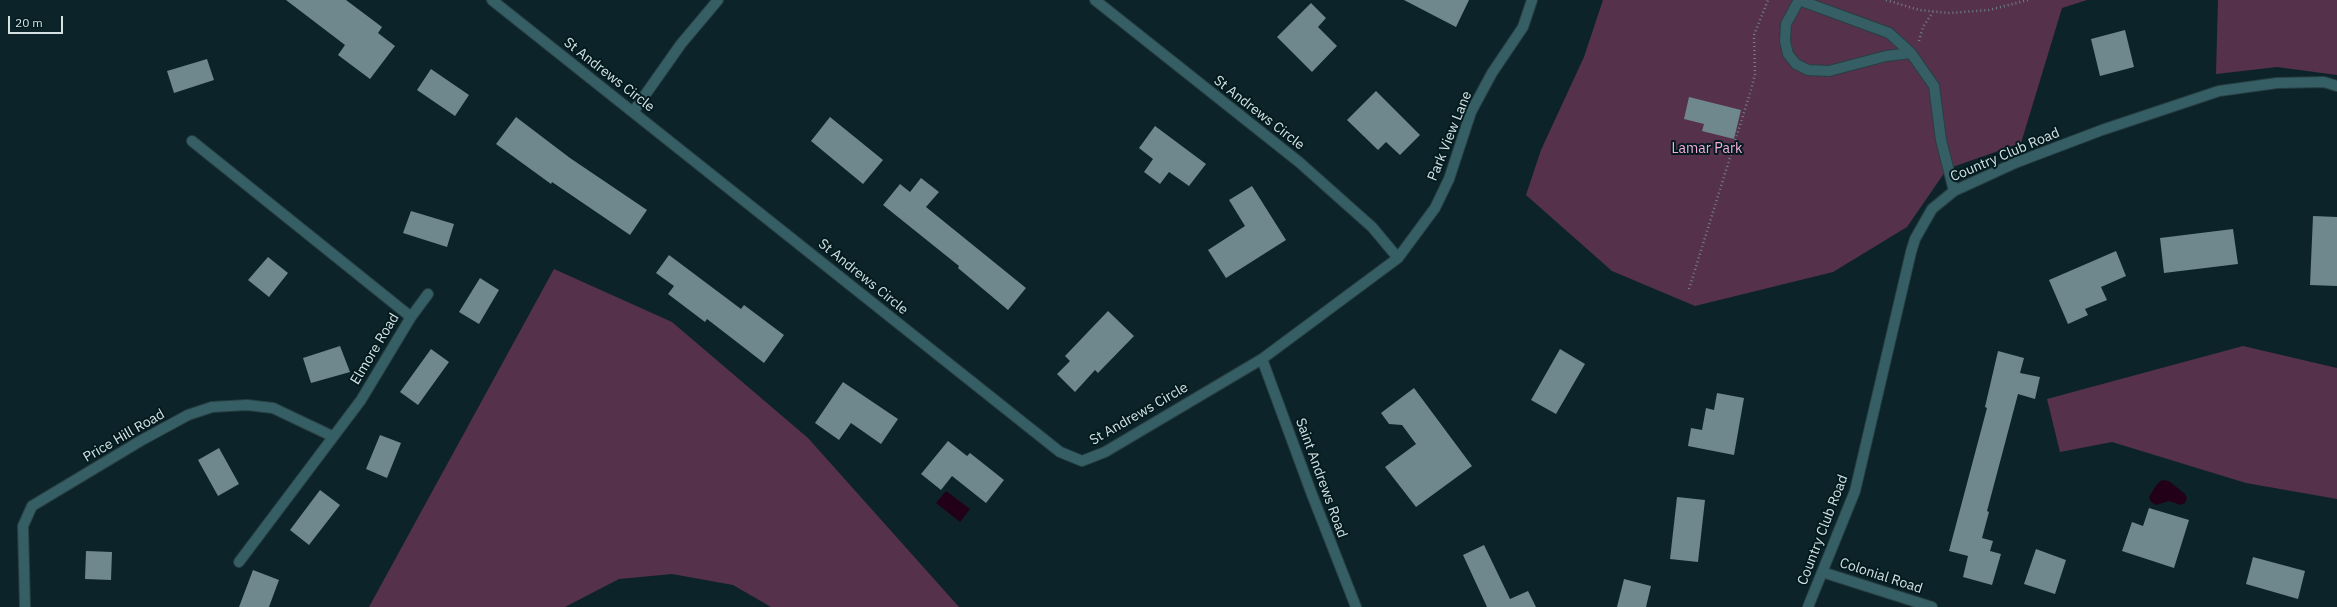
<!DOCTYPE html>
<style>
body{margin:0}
#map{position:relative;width:2337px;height:607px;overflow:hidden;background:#0c2429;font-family:"IBM Plex Sans",sans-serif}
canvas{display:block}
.scale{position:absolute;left:8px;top:16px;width:55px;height:18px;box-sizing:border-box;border:2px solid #d4e2e4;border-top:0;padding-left:5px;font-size:12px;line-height:14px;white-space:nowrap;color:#d4e2e4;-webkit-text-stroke:3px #031b1f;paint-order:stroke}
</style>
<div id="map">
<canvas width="2337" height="607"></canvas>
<div class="scale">20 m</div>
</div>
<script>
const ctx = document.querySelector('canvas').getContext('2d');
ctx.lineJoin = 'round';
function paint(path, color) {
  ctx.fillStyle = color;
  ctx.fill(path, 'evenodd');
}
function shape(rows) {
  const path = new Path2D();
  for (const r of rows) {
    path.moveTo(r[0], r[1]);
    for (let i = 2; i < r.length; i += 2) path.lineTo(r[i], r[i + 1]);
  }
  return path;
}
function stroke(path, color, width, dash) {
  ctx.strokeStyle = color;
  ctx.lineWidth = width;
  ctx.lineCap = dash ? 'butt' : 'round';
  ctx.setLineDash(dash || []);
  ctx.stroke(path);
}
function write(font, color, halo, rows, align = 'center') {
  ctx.font = font + ' "IBM Plex Sans",sans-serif';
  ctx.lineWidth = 4;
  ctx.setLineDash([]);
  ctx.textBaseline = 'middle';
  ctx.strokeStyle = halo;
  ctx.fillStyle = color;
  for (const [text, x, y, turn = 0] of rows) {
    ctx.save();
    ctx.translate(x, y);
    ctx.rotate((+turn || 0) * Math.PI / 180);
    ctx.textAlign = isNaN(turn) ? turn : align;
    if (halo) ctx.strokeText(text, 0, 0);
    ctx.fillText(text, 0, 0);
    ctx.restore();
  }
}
paint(shape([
 [1603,0,2087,0,2062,8,2021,143,1947,169,1907,227,1833,272,1695,306,1612,271,1526,195,1541,150,1584,57],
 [2218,0,2337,0,2337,75,2277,67,2216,74],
 [554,269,672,322,808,438,959,607,771,607,733,585,672,574,619,579,565,607,369,607],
 [2243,346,2337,368,2337,499,2246,483,2112,442,2060,452,2047,399]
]), '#56314b');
paint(shape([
 [2162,480,2169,481,2185,494,2187,498,2185,503,2181,505,2169,501,2156,505,2151,502,2149,497,2157,484],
 [946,491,970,509,960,522,936,503]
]), '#210018');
paint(shape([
 [286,0,346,0,382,27,378,33,395,46,370,79,338,55,345,45],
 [1404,0,1469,0,1456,27],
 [1311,3,1326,18,1318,27,1337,46,1312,72,1277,37],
 [2125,30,2134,67,2100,76,2091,39],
 [207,59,214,80,174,93,167,71],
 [431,69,469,95,455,116,417,90],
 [1376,91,1420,135,1400,155,1386,142,1378,150,1347,120],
 [1689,97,1741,110,1734,139,1702,131,1704,124,1684,119],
 [516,117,570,158,647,210,630,235,552,182,551,184,496,144],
 [830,117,883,160,863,184,811,141],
 [1155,126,1206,164,1189,186,1169,172,1160,184,1144,172,1153,159,1139,148],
 [921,178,939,192,926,207,1026,288,1008,310,958,268,959,266,883,205,900,184,910,192],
 [1252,186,1286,240,1226,278,1208,250,1245,226,1229,200],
 [411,211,454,224,447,247,403,233],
 [2313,216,2337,217,2337,286,2310,285],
 [2233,229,2238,264,2164,273,2160,238],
 [2116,251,2126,276,2101,287,2107,300,2085,309,2088,315,2068,324,2049,280],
 [669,255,741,309,744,305,784,335,764,363,707,319,705,322,668,294,674,286,656,273],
 [268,257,288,273,269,297,248,280],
 [480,278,499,290,479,324,459,312],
 [1108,311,1134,336,1098,373,1095,370,1075,392,1057,374,1070,361,1065,356],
 [340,346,350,372,311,383,303,358],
 [431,349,449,362,418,405,400,392],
 [1560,349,1585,364,1556,414,1531,400],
 [1998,351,2024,358,2020,373,2040,377,2035,399,2018,394,1987,511,1989,512,1982,538,1993,541,1990,551,2001,554,1992,585,1963,577,1968,556,1949,551,1987,408,1985,407],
 [843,382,898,419,881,444,851,423,839,440,815,423],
 [1414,388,1472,466,1416,507,1385,467,1416,444,1402,425,1389,424,1381,413],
 [1717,393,1744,398,1734,455,1688,446,1691,428,1702,430,1706,408,1714,410],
 [380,435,401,443,387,478,366,469],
 [948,441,967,456,970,453,1004,480,986,503,952,476,941,490,921,474],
 [219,448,239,484,218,496,198,460],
 [320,490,340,505,309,545,290,530],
 [1677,497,1705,500,1698,562,1670,559],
 [2149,508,2189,520,2174,568,2122,551,2132,522,2143,526],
 [1484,545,1510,599,1528,591,1536,607,1487,607,1463,555],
 [2036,549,2066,560,2055,594,2024,584],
 [86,551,112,552,111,580,85,579],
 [2253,557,2305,571,2298,599,2246,584],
 [253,570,279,580,269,607,239,607],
 [1624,579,1651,586,1646,607,1617,607]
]), '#6e888d');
const service = shape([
 [1911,53,1886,56,1829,71,1808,70,1796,64,1788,54,1785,41,1786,24,1799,0,1889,33,1911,53,1934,86,1941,140,1954,191]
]);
const minor = shape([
 [492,0,1060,452,1082,461,1105,452,1262,359,1398,258,1372,227,1299,162,1095,0],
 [633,112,681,44,718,0],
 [192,141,411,317],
 [1398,258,1435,208,1449,179,1471,112,1492,73,1523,27,1532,0],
 [1262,359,1311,492,1356,607],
 [239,562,361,400,411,317,428,294],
 [1822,572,1932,607],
 [25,607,23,526,32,506,142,440,188,415,212,407,247,405,273,408,332,436],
 [1808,607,1855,491,1911,252,1915,239,1932,209,1954,191,2015,163,2102,130,2219,91,2277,83,2324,82,2337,86]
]);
stroke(service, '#283f43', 12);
stroke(minor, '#283f43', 12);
stroke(shape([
 [1886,0,1919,10,1950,13,1989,10,2028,0],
 [1919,41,1923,27,1933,12],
 [1689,289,1751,90,1755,74,1754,35,1768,0]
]), '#6f8286', 2.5, [1, 3]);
stroke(service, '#355e65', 10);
stroke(minor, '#355e65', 10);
write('14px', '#d4e2e4', '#031b1f', [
 ["St Andrews Circle",609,75,38],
 ["St Andrews Circle",1259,113,38],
 ["Park View Lane",1450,136,-68],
 ["Country Club Road",2005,155,-23],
 ["St Andrews Circle",863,277,39],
 ["Elmore Road",375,349,-59],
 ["St Andrews Circle",1139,414,-30],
 ["Price Hill Road",124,436,-30],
 ["Saint Andrews Road",1321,478,70],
 ["Country Club Road",1823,530,-69],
 ["Colonial Road",1881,576,18]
]);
write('14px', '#f8addf', '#031b1f', [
 ["Lamar Park",1707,149]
]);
</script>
